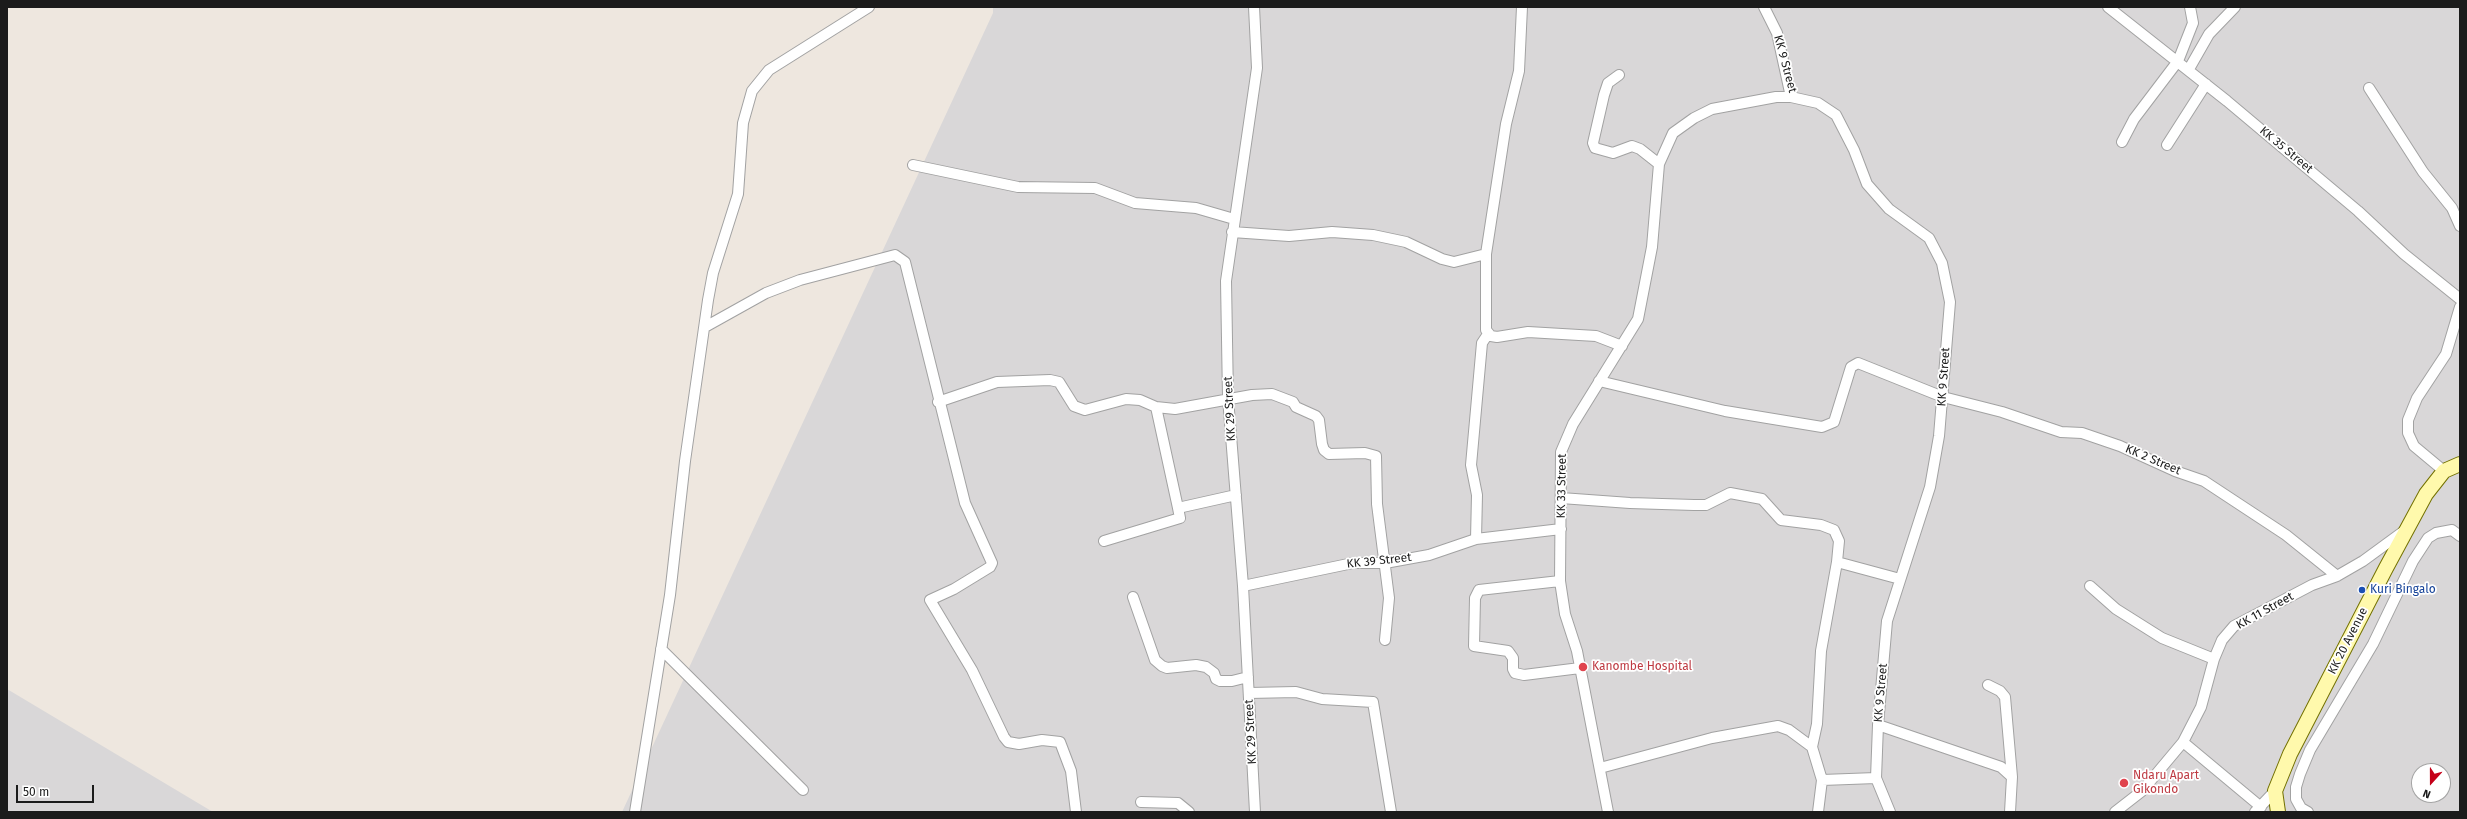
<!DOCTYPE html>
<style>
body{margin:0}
#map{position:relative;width:2467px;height:819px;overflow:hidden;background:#eee7df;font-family:"Fira Sans",sans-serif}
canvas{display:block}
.frame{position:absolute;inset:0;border:8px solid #1b1b1b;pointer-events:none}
.north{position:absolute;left:2411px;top:763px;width:40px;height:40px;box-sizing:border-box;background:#fff;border:1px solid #a4a4a4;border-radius:50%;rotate:201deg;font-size:11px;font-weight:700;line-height:16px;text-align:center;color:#1b1b1b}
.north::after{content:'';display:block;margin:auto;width:14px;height:18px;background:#c50019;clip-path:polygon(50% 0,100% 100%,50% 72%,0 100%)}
.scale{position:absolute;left:16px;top:785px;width:78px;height:18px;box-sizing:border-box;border:2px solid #1b1b1b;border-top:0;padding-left:5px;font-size:12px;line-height:14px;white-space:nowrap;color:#1b1b1b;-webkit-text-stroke:3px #fff;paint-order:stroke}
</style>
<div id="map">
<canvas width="2467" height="819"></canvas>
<div class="frame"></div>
<div class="north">N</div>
<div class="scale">50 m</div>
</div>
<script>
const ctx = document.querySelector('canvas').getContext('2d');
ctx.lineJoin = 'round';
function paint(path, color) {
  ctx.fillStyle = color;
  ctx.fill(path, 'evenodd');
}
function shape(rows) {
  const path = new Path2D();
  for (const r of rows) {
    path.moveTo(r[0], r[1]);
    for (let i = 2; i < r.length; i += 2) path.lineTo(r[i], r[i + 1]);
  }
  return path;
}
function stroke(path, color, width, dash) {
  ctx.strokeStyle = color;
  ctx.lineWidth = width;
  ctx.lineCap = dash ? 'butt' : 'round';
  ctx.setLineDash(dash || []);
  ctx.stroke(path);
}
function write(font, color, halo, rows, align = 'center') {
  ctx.font = font + ' "Fira Sans",sans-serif';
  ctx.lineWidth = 3.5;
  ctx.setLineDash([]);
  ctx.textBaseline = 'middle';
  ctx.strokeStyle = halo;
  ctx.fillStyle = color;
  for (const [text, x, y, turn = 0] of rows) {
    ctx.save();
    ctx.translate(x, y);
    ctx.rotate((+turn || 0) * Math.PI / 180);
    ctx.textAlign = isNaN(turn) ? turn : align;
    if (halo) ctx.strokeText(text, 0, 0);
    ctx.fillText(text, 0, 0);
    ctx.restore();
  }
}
paint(shape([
 [993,7,2460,7,2460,812,622,812,993,13],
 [2419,771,2443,771,2443,795,2419,795],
 [7,689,213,812,7,812]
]), '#d9d7d8');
const street = shape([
 [1254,7,1257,68,1226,281,1228,398,1243,586,1255,812],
 [1522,7,1519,71,1506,124,1486,254,1486,330,1491,336,1497,337,1528,332,1596,336,1622,346],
 [1764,7,1777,33,1791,97,1818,103,1836,115,1854,150,1867,184,1889,209,1929,238,1942,263,1950,302,1939,436,1930,487,1887,621,1878,725,1876,778,1890,812],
 [2108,7,2227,101,2358,211,2404,254,2460,299],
 [2189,69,2209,34,2235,7],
 [1619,75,1608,83,1604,95,1593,143,1595,148,1613,153,1632,146,1640,149,1659,164],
 [2369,88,2423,172,2452,208,2460,226],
 [2122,142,2134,119,2178,61,2193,23,2190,7],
 [2167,145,2206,84],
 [913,165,1018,187,1095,188,1135,203,1196,208,1234,219],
 [1232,232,1289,236,1332,232,1373,235,1406,242,1442,259,1454,262,1486,254],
 [705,327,766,293,800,280,895,255,905,262,965,503,992,563,990,567,954,589,930,600,972,670,1004,737,1008,742,1019,744,1042,740,1060,742,1071,771,1076,812],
 [1599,381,1725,411,1822,427,1834,422,1851,367,1858,363,1943,397,2002,412,2061,432,2082,433,2120,446,2175,471,2204,481,2286,535,2337,576],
 [938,402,997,382,1050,380,1059,382,1074,406,1085,410,1126,399,1140,400,1156,407,1175,409,1252,395,1272,394,1293,402,1296,407,1316,416,1319,420,1322,444,1324,450,1329,454,1365,453,1376,456,1377,504,1389,598,1385,640],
 [1156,407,1178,508,1236,495],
 [2444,471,2414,446,2408,433,2408,420,2417,398,2446,354,2460,307],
 [1561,498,1630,503,1694,505,1706,505,1730,493,1762,499,1781,520,1821,525,1834,530,1839,541,1837,562],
 [1476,539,1477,495,1471,465,1482,343,1488,334],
 [1104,541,1180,518,1178,508],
 [1560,581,1479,590,1475,598,1474,646,1508,651,1513,658,1513,669,1515,673,1524,675,1580,668],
 [1243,586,1353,563,1385,563,1429,555,1476,539,1561,529],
 [2090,586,2116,609,2162,638,2214,659],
 [1133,597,1155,660,1162,666,1167,668,1196,665,1206,667,1214,673,1216,679,1220,681,1232,681,1248,677],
 [661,649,803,790],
 [1988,685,2000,691,2005,697,2012,777],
 [1249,693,1296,692,1322,699,1373,702,1391,812],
 [1878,725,2001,767,2012,777,2010,812],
 [2183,742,2261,807],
 [1812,747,1817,724,1821,651,1837,562,1900,579],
 [1600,768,1712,738,1778,726,1789,730,1812,747,1822,780],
 [1141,802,1178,803,1189,812],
 [635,812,670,595,685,461,708,300,713,273,738,194,743,123,752,91,769,70,869,7],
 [1608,812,1577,651,1565,614,1560,581,1561,452,1573,424,1638,319,1652,247,1659,164,1673,133,1694,118,1712,109,1776,97,1791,97],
 [1818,812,1822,780,1876,778],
 [2115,812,2142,791,2183,742,2201,707,2214,659,2222,640,2234,626,2312,585,2337,576,2363,561,2404,531],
 [2255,812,2275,791],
 [2308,812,2301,808,2296,799,2296,787,2300,774,2310,750,2373,644,2413,561,2428,538,2436,533,2452,530,2460,536]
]);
const secondary = shape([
 [2278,812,2275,791,2290,754,2386,568,2426,494,2444,471,2460,464]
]);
stroke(street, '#a2a2a2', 12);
stroke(secondary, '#737100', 16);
stroke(street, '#fff', 10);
stroke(secondary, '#fff9ac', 14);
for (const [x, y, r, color] of [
 [2362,590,4,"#1a4fb4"],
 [1583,667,5,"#e0444e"],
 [2124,783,5,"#e0444e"]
]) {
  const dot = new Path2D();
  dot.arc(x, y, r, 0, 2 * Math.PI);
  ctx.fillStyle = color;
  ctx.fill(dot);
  stroke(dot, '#fff', 1.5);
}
write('12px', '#1b1b1b', '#fff', [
 ["KK 9 Street",1785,64,75],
 ["KK 35 Street",2286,150,40],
 ["KK 9 Street",1944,377,-86],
 ["KK 29 Street",1230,409,-93],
 ["KK 2 Street",2153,460,23],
 ["KK 33 Street",1562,486,-89],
 ["KK 39 Street",1379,561,-6],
 ["KK 11 Street",2265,611,-29],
 ["KK 20 Avenue",2348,641,-63],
 ["KK 9 Street",1881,693,-85],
 ["KK 29 Street",1251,732,-93]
]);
write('12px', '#164399', '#fff', [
 ["Kuri Bingalo",2370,590]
], 'left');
write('12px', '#be3a42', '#fff', [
 ["Kanombe Hospital",1592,667],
 ["Ndaru Apart",2133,776],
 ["Gikondo",2133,790]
], 'left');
</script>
